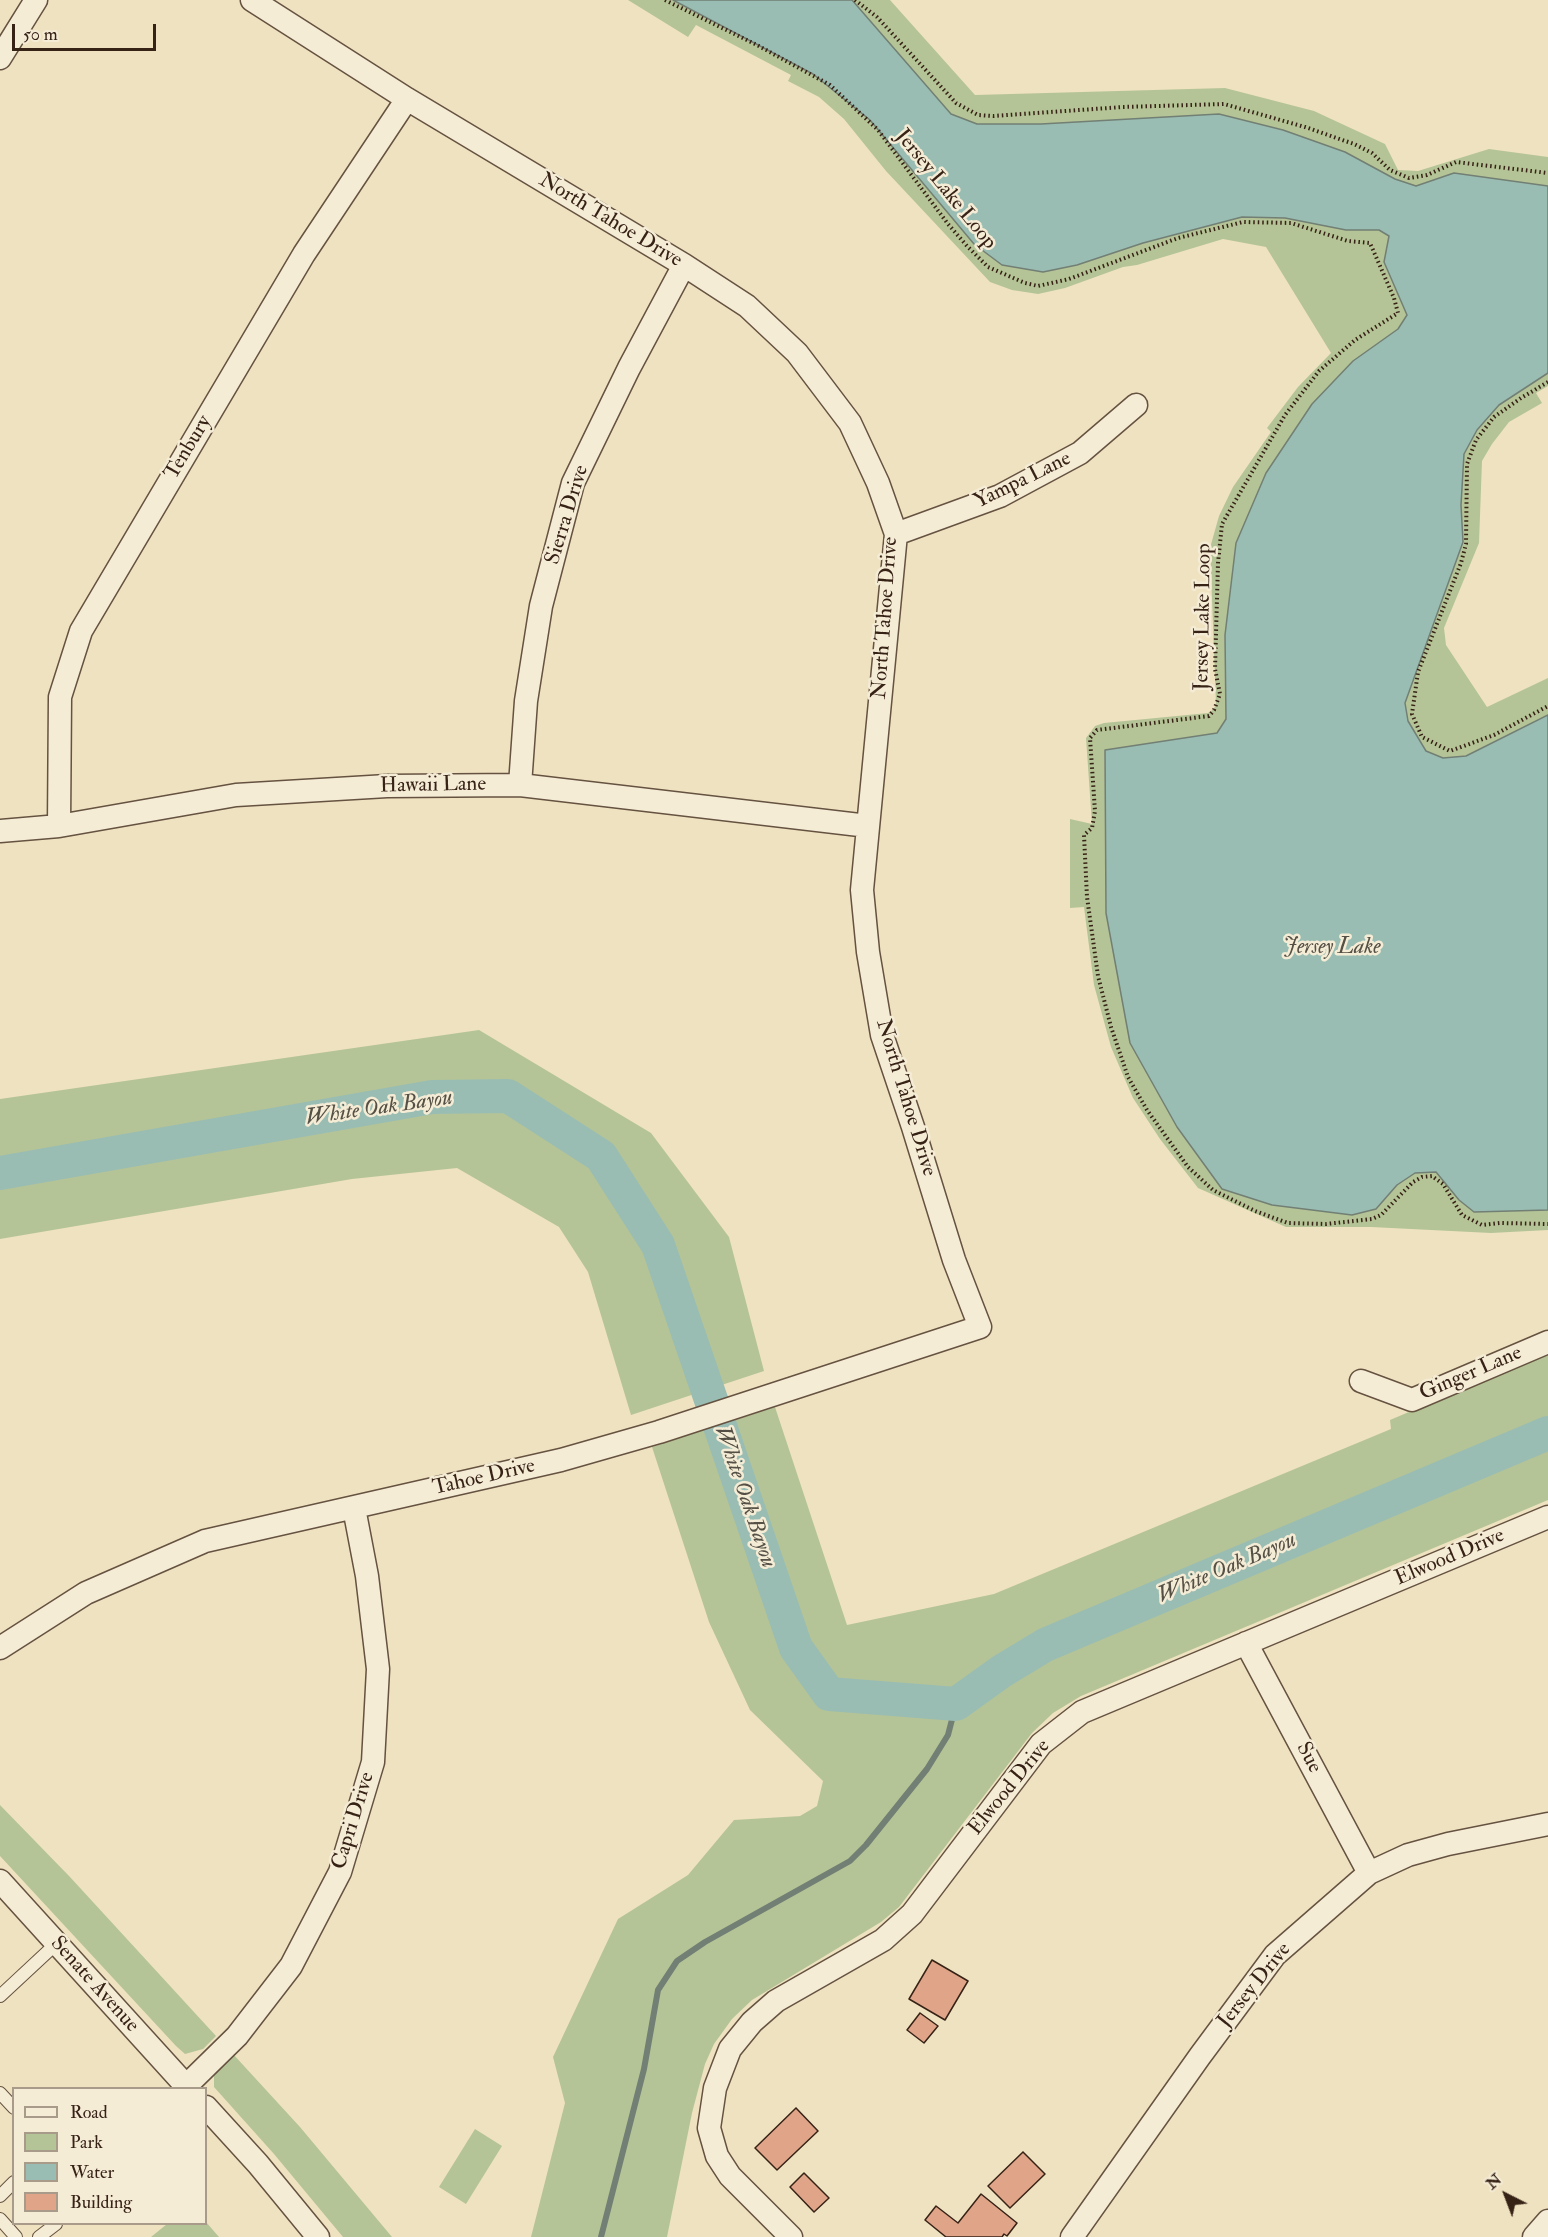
<!DOCTYPE html>
<style>
body{margin:0}
#map{position:relative;width:1548px;height:2237px;overflow:hidden;background:#efe2c0;font-family:"IM FELL Double Pica",serif}
canvas{display:block}
.legend{position:absolute;left:12px;top:2087px;width:195px;height:138px;box-sizing:border-box;background:#f5ecd6;border:2px solid #a99b89;margin:0;padding:8px 10px;list-style:none;font-size:18px;color:#372216}
.legend li{display:flex;align-items:center;gap:12px;height:30px}
.legend b{width:30px;border:2px solid #a99b89}
.north{position:absolute;left:1476px;top:2165px;width:60px;height:60px;-webkit-text-stroke:4px #f5ecd6;paint-order:stroke;rotate:318deg;font-size:16px;font-weight:700;line-height:24px;text-align:center;color:#372216}
.north::after{content:'';display:block;margin:auto;width:21px;height:27px;background:#372216;clip-path:polygon(50% 0,100% 100%,50% 72%,0 100%)}
.scale{position:absolute;left:12px;top:24px;width:144px;height:27px;box-sizing:border-box;border:3px solid #372216;border-top:0;padding-left:8px;font-size:18px;line-height:21px;white-space:nowrap;color:#372216;-webkit-text-stroke:4px #f5ecd6;paint-order:stroke}
</style>
<div id="map">
<canvas width="1548" height="2237"></canvas>
<ul class="legend">
<li><b style="height:8px;background:#f5ecd6"></b>Road</li>
<li><b style="height:16px;background:#b5c496"></b>Park</li>
<li><b style="height:16px;background:#9abdb3"></b>Water</li>
<li><b style="height:16px;background:#e0a589"></b>Building</li>
</ul>
<div class="north">N</div>
<div class="scale">50 m</div>
</div>
<script>
const ctx = document.querySelector('canvas').getContext('2d');
ctx.lineJoin = 'round';
function paint(path, color) {
  ctx.fillStyle = color;
  ctx.fill(path, 'evenodd');
}
function shape(rows) {
  const path = new Path2D();
  for (const r of rows) {
    path.moveTo(r[0], r[1]);
    for (let i = 2; i < r.length; i += 2) path.lineTo(r[i], r[i + 1]);
  }
  return path;
}
function stroke(path, color, width, dash) {
  ctx.strokeStyle = color;
  ctx.lineWidth = width;
  ctx.lineCap = dash ? 'butt' : 'round';
  ctx.setLineDash(dash || []);
  ctx.stroke(path);
}
function write(font, color, halo, rows, align = 'center') {
  ctx.font = font + ' "IM FELL Double Pica",serif';
  ctx.lineWidth = 5;
  ctx.setLineDash([]);
  ctx.textBaseline = 'middle';
  ctx.strokeStyle = halo;
  ctx.fillStyle = color;
  for (const [text, x, y, turn = 0] of rows) {
    ctx.save();
    ctx.translate(x, y);
    ctx.rotate((+turn || 0) * Math.PI / 180);
    ctx.textAlign = isNaN(turn) ? turn : align;
    if (halo) ctx.strokeText(text, 0, 0);
    ctx.fillText(text, 0, 0);
    ctx.restore();
  }
}
paint(shape([
 [628,0,890,0,975,95,1225,88,1314,111,1385,144,1398,170,1418,171,1489,149,1548,157,1548,386,1536,393,1542,403,1509,422,1492,444,1482,461,1479,543,1444,628,1446,645,1487,707,1548,678,1548,1230,1491,1233,1371,1227,1286,1227,1198,1188,1160,1139,1133,1098,1111,1047,1094,985,1084,907,1070,908,1070,819,1092,824,1086,738,1095,726,1104,723,1208,713,1214,709,1216,703,1210,548,1219,516,1233,487,1271,432,1267,428,1298,387,1331,353,1266,247,1223,239,1137,265,1123,267,1065,288,1038,294,1012,290,990,282,886,171,844,119,819,97,788,81,791,75,696,25,688,37],
 [479,1030,651,1133,729,1237,764,1371,631,1415,588,1272,559,1227,457,1168,352,1179,0,1239,0,1099],
 [1548,1353,1548,1500,1081,1696,1053,1713,1032,1733,899,1907,881,1922,752,2000,732,2019,714,2044,705,2064,692,2113,667,2237,531,2237,565,2103,553,2057,618,1919,688,1875,734,1820,800,1816,817,1806,823,1781,750,1710,709,1622,652,1447,775,1407,847,1625,994,1594,1391,1429,1390,1420],
 [0,1805,70,1877,216,2036,203,2049,185,2054,176,2046,0,1856],
 [233,2054,300,2127,392,2237,343,2237,274,2154,214,2087,214,2075,219,2067],
 [475,2129,502,2146,466,2204,439,2187],
 [206,2222,219,2237,151,2237,167,2224,206,2224]
]), '#b5c496');
const water = shape([
 [673,0,852,0,951,114,977,124,1041,124,1219,114,1283,130,1345,152,1395,179,1416,186,1454,173,1548,186,1548,373,1499,405,1477,430,1464,454,1461,505,1463,542,1405,703,1408,721,1426,751,1443,758,1466,756,1548,715,1548,1210,1474,1212,1459,1200,1436,1172,1415,1173,1397,1185,1376,1209,1352,1215,1272,1205,1222,1189,1177,1127,1130,1043,1106,913,1105,750,1217,733,1226,719,1225,635,1236,543,1266,473,1312,404,1353,361,1398,329,1407,315,1384,262,1389,236,1379,230,1346,230,1285,218,1242,217,1143,243,1077,265,1043,272,1002,265,974,244,870,120,813,74,673,0]
]);
paint(water, '#9abdb3');
stroke(water, '#727f74', 1.5);
stroke(shape([
 [601,2237,644,2069,658,1990,677,1961,705,1942,850,1861,866,1845,927,1769,948,1735,956,1704]
]), '#727f74', 6);
stroke(shape([
 [0,1173,432,1097,508,1096,601,1156,658,1245,796,1648,829,1694,956,1704,1002,1671,1045,1645,1548,1433]
]), '#9abdb3', 34);
const building = shape([
 [932,1960,968,1981,945,2020,909,1999,932,1960],
 [920,2013,938,2026,924,2043,907,2030,920,2013],
 [796,2108,818,2131,777,2170,755,2148,796,2108],
 [1023,2152,1045,2174,1010,2208,988,2186,1023,2152],
 [804,2173,829,2198,814,2212,790,2187,804,2173],
 [981,2194,1017,2223,1007,2236,1004,2234,1002,2237,946,2237,925,2220,936,2206,958,2223,981,2194]
]);
paint(building, '#e0a589');
stroke(building, '#372216', 1.5);
const lane = shape([
 [0,1996,57,1943],
 [0,2093,14,2108],
 [0,2196,14,2182],
 [0,2219,16,2237],
 [39,2237,56,2224]
]);
const street = shape([
 [0,58,36,0],
 [896,534,1000,496,1080,453,1136,405],
 [520,785,526,701,541,606,573,483,629,368,684,265],
 [59,826,60,697,81,631,304,254,407,99],
 [0,831,59,826,236,795,387,786,520,785,868,826],
 [1361,1381,1412,1400,1548,1342],
 [1246,1643,1369,1873],
 [0,1648,86,1593,205,1541,561,1460,659,1432,980,1327,954,1260,913,1127,882,1035,868,952,862,890,896,534,878,483,850,423,797,353,747,306,684,265,407,99,252,0],
 [0,1881,188,2088],
 [186,2086,237,2036,291,1966,340,1872,373,1762,378,1669,367,1576,354,1508],
 [206,2107,258,2164,318,2237],
 [791,2237,730,2176,717,2156,709,2128,715,2088,730,2049,752,2022,776,2001,883,1940,912,1914,1041,1744,1082,1712,1548,1517],
 [1072,2237,1200,2056,1275,1955,1369,1873,1408,1855,1448,1844,1548,1824],
 [1534,2237,1548,2221]
]);
stroke(lane, '#655240', 14);
stroke(street, '#655240', 25);
stroke(shape([
 [665,0,757,45,830,85,878,130,948,224,967,246,988,267,1025,283,1038,286,1069,279,1178,238,1243,222,1291,223,1348,241,1370,243,1394,298,1398,313,1355,340,1319,371,1285,415,1222,524,1218,563,1215,669,1220,694,1214,710,1209,716,1097,730,1090,738,1095,811,1092,828,1084,835,1087,897,1098,976,1111,1027,1128,1077,1147,1110,1188,1167,1213,1190,1255,1211,1288,1223,1326,1224,1372,1219,1381,1215,1413,1182,1422,1177,1432,1176,1443,1184,1462,1215,1482,1225,1500,1223,1548,1224],
 [855,0,877,17,956,103,978,115,993,116,1123,107,1224,104,1305,127,1354,144,1372,153,1390,170,1409,178,1427,175,1456,162,1548,173],
 [1548,382,1521,398,1494,417,1476,440,1467,464,1466,544,1461,563,1418,672,1412,714,1422,737,1450,751,1494,735,1548,706]
]), '#372216', 4, [1.5, 3]);
stroke(lane, '#f5ecd6', 12);
stroke(street, '#f5ecd6', 22);
write('21px', '#372216', '#f5ecd6', [
 ["Jersey Lake Loop",945,190,51],
 ["North Tahoe Drive",610,221,31],
 ["Tenbury",189,448,-59],
 ["Yampa Lane",1023,481,-26],
 ["Sierra Drive",568,515,-73],
 ["Jersey Lake Loop",1204,617,-89],
 ["North Tahoe Drive",886,618,-86],
 ["Hawaii Lane",433,786,-1],
 ["North Tahoe Drive",905,1098,73],
 ["Ginger Lane",1471,1374,-23],
 ["Tahoe Drive",484,1478,-13],
 ["Elwood Drive",1450,1558,-23],
 ["Sue",1308,1758,62],
 ["Elwood Drive",1010,1788,-51],
 ["Capri Drive",354,1821,-73],
 ["Senate Avenue",94,1985,48],
 ["Jersey Drive",1255,1986,-51]
]);
write('italic 22px', '#555045', '#f5ecd6', [
 ["Jersey Lake",1332,948],
 ["White Oak Bayou",379,1109,-8],
 ["White Oak Bayou",744,1497,71],
 ["White Oak Bayou",1227,1569,-23]
]);
</script>
